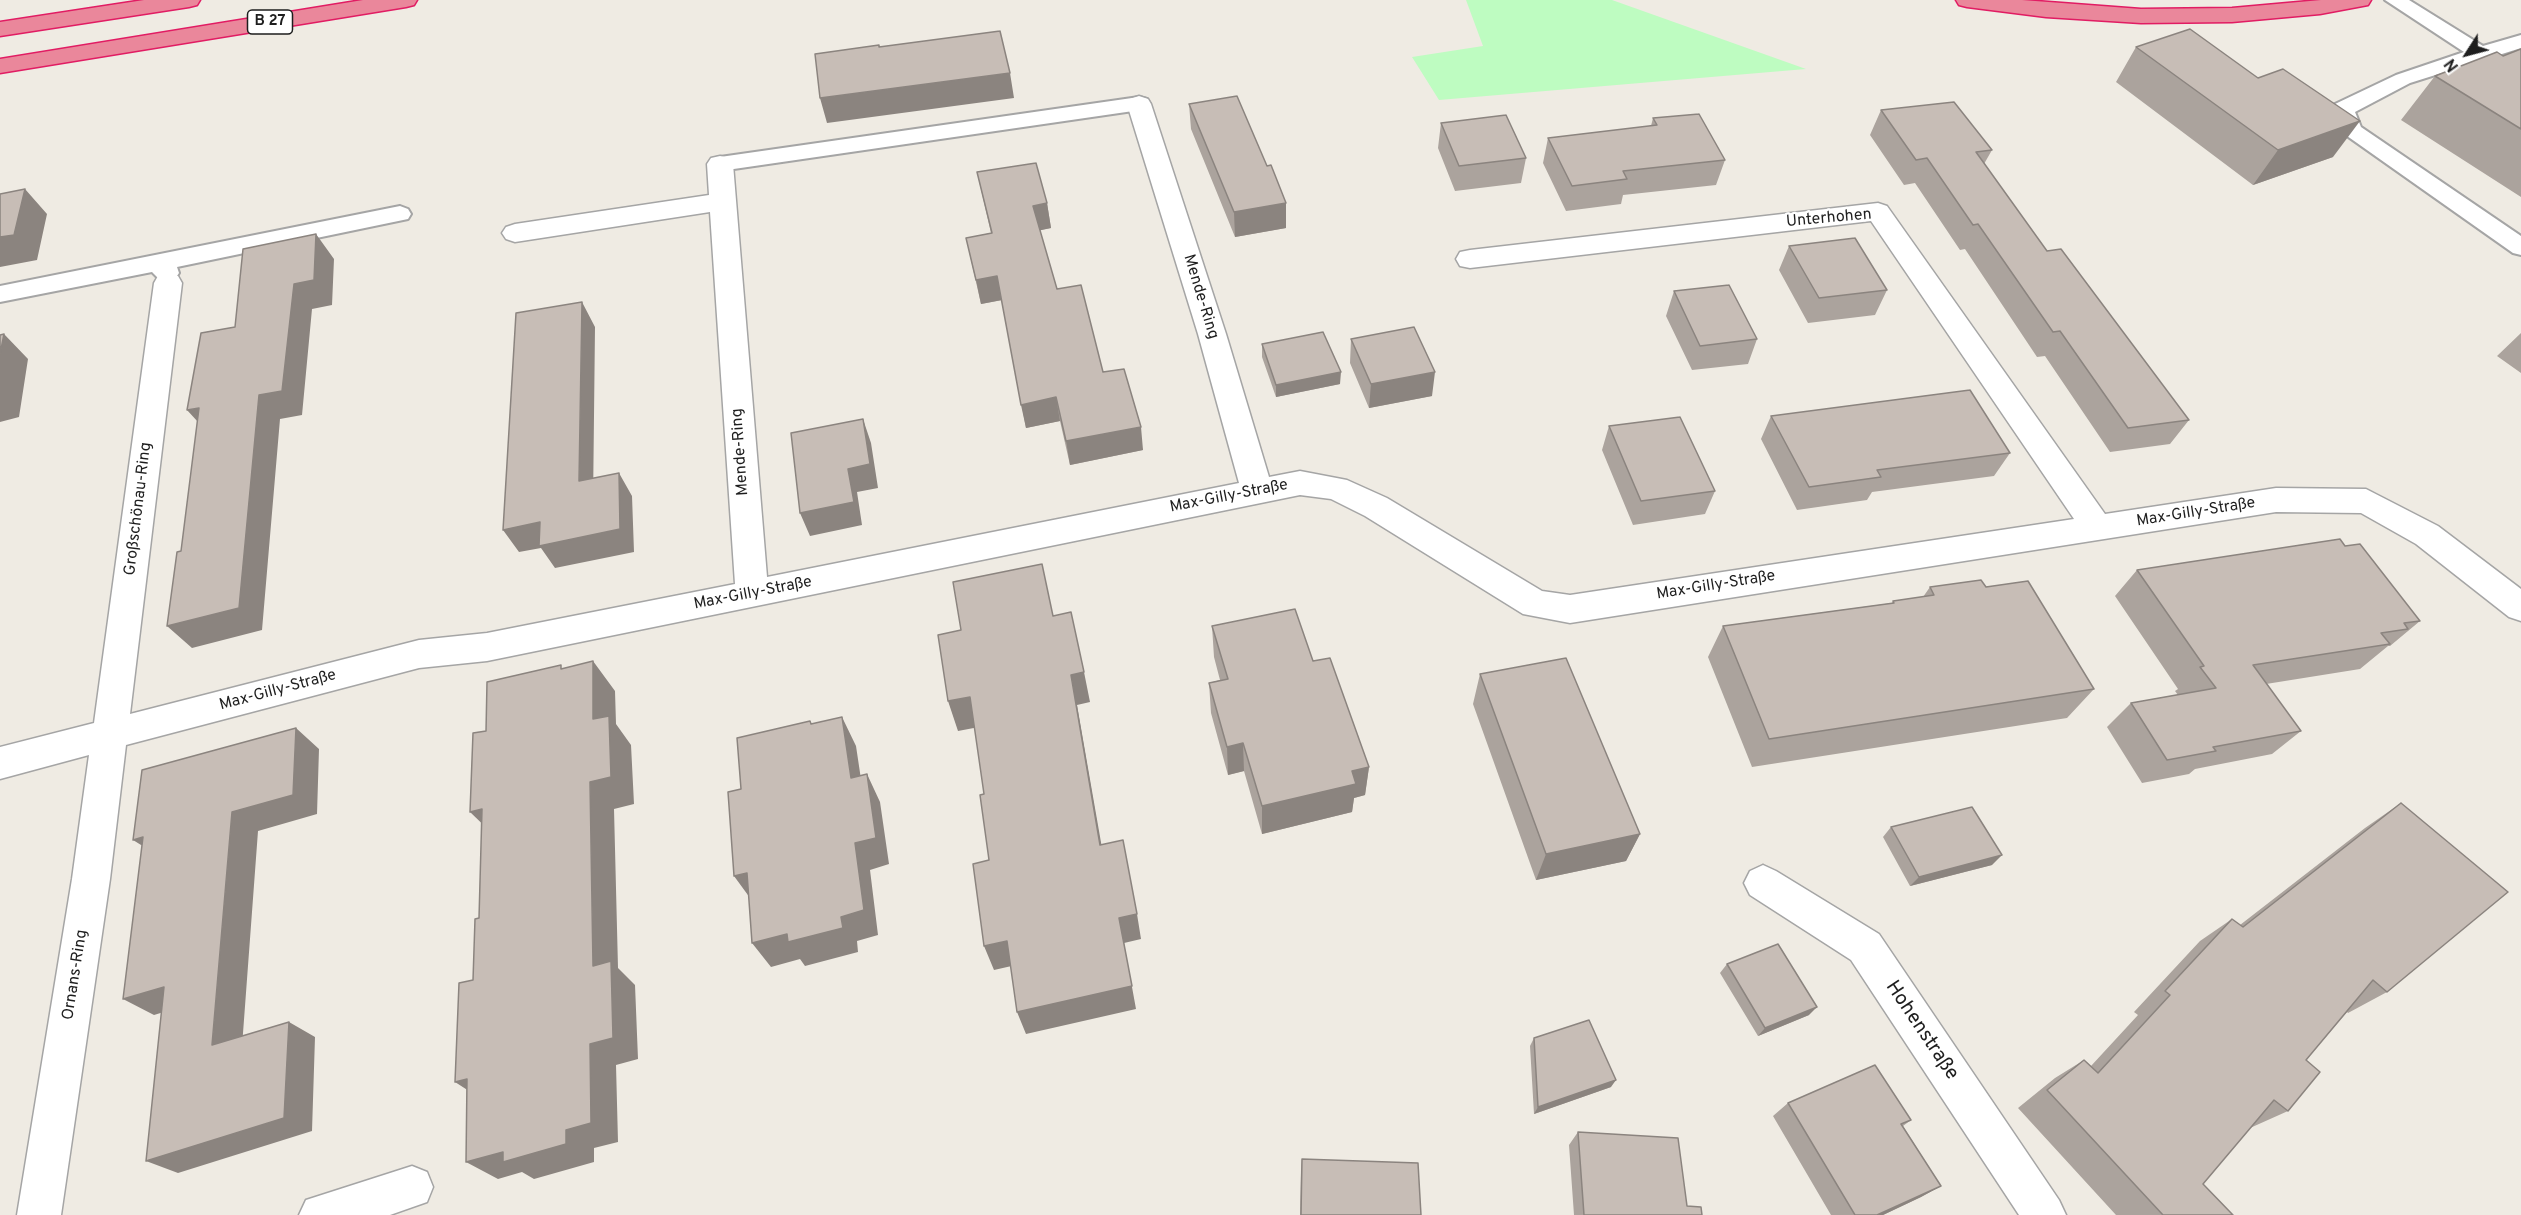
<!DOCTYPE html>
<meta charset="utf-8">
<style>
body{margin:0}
#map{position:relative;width:2521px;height:1215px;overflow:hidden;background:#efebe3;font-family:Overpass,sans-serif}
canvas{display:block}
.north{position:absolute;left:2437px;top:24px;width:60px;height:60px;-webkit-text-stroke:4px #fff;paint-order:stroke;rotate:234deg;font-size:16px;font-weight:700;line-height:24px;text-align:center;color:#1e1e1e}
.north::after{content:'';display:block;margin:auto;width:21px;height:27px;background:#1e1e1e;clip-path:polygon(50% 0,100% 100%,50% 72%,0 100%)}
</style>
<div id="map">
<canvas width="2521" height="1215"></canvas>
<div class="north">N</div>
</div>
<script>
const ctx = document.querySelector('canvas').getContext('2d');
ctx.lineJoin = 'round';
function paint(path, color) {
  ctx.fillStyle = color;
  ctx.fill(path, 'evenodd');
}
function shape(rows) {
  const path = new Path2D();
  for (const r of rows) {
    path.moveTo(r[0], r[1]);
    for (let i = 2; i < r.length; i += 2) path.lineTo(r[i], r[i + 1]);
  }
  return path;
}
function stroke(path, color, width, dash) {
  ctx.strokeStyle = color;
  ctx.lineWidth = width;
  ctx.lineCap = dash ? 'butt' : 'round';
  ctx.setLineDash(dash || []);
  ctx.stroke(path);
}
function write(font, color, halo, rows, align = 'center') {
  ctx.font = font + ' Overpass,sans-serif';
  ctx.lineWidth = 4.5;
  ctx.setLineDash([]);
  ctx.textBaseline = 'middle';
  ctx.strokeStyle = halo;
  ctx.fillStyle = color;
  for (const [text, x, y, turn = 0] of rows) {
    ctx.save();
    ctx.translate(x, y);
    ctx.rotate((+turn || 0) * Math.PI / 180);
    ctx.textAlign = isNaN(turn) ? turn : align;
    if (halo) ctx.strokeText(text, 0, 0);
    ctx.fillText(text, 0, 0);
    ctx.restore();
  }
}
paint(shape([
 [1466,0,1612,0,1806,69,1439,100,1412,57,1483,46]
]), '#befcc1');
const lane = shape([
 [2385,0,2409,0,2483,46,2521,35,2521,48,2410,83,2355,112,2361,127,2521,236,2521,255,2513,253,2340,131,2332,109,2335,104,2396,75,2464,52,2385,0],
 [1139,97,1147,99,1150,104,1147,109,720,171,712,169,709,164,712,159,720,157,1139,97],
 [400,206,408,209,411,214,408,219,177,267,179,273,175,279,167,281,159,279,152,272,0,302,0,286,400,206]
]);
const street = shape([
 [1139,96,1148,99,1151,104,1226,334,1269,477,1300,471,1347,480,1387,498,1542,591,1570,595,2074,519,1871,221,1470,268,1460,266,1456,259,1460,252,1470,250,1878,203,1887,206,2105,514,2276,488,2366,489,2438,526,2521,589,2521,621,2509,617,2416,544,2361,513,2276,512,1570,623,1523,614,1365,516,1331,499,1300,495,487,661,419,668,126,745,110,879,61,1215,17,1215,72,879,89,755,0,779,0,747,94,723,154,283,158,276,168,274,178,276,182,283,130,714,419,640,487,633,735,584,710,212,515,242,506,239,502,233,506,227,515,224,709,195,707,164,711,158,720,156,729,158,733,164,767,577,1239,483,1198,334,1127,104,1130,99,1139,96],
 [1763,865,1776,871,1879,934,2059,1200,2066,1215,2019,1215,1851,960,1750,895,1744,883,1750,871,1763,865],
 [412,1166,427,1172,433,1187,427,1202,390,1215,299,1215,306,1200,412,1166]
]);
const highway = shape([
 [144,0,200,0,197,5,189,7,0,36,0,22,144,0],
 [363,0,417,0,414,5,406,7,0,73,0,59,363,0],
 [1956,0,2022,0,2141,9,2232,8,2321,0,2371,0,2368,5,2320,14,2232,22,2141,23,2046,17,1967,7,1959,5,1956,0]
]);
stroke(lane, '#a5a5a5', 4);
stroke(street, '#a5a5a5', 3);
stroke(highway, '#e11c63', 3);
paint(lane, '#fff');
paint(street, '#fff');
paint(highway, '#ea879b');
paint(shape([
 [2136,47,2258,78,2333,157,2253,185,2116,82],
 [2521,49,2521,197,2401,120,2435,76,2503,56],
 [1189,104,1267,166,1286,203,1286,228,1235,237,1191,129],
 [1881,110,1992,150,1984,164,2047,251,2189,420,2170,444,2110,452,2045,356,2037,357,1965,249,1960,250,1915,183,1904,185,1870,135],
 [1653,118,1725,160,1716,185,1623,195,1621,204,1566,211,1543,163,1548,138,1651,126],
 [1441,123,1526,158,1521,183,1455,191,1438,148],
 [977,172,1047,203,1051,228,1040,230,1057,289,1103,372,1143,450,1070,465,1060,421,1026,428,1002,300,981,304,966,238,991,233],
 [1789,246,1887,290,1875,315,1808,323,1779,270],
 [1674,291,1757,339,1748,364,1692,370,1666,316],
 [2521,333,2521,373,2497,356],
 [1351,339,1432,396,1369,408,1350,363],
 [1262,344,1340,384,1276,397,1262,357],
 [1771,416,2010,453,1994,476,1872,492,1867,500,1797,510,1761,439],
 [1609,426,1715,491,1705,514,1633,525,1602,450],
 [2345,546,2420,621,2390,646,2388,646,2360,669,2266,684,2301,731,2272,754,2195,769,2189,774,2142,783,2107,727,2131,703,2178,695,2175,691,2178,689,2115,596,2137,570],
 [1930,587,1986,587,2094,689,2067,718,1752,767,1708,657,1723,626,1892,603,1893,601,1923,597],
 [1212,626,1313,661,1369,767,1365,795,1354,798,1352,812,1262,834,1244,771,1228,775,1211,713,1209,683,1220,680,1214,657],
 [1480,674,1640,834,1626,861,1536,880,1473,704],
 [2401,803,2387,992,2348,1013,2347,1012,2306,1060,2288,1111,2250,1128,2203,1184,2233,1215,2116,1215,2018,1108,2055,1078,2084,1060,2091,1066,2138,1015,2134,1012,2200,941,2232,919,2240,925,2365,828],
 [1891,827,1992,865,1910,886,1883,837],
 [1727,964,1809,1015,1758,1036,1720,973],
 [1534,1038,1611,1087,1534,1114,1530,1046],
 [1788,1103,1911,1120,1903,1126,1941,1186,1921,1197,1883,1215,1831,1215,1773,1116],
 [1578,1132,1687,1206,1702,1215,1574,1215,1569,1145],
 [1302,1159,1421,1215,1300,1215,1301,1170]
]), '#aba39d');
paint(shape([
 [1010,73,1014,98,827,123,820,98],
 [2360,121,2333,157,2253,185,2278,150],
 [25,189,47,214,37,260,0,267,0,237],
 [1047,203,1051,228,1037,231,1033,206],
 [1286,203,1286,228,1235,237,1234,212],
 [316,234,334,259,332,305,312,309,302,415,280,419,262,630,192,648,167,626,259,395,294,284],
 [997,276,1002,300,981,304,976,280],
 [582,302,595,327,593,504,579,481],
 [4,334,28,359,19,417,0,422,0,354],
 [1341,372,1340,384,1276,397,1276,385],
 [1435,372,1432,396,1369,408,1371,384],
 [1056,397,1060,421,1026,428,1021,405],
 [199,408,209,434,187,410],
 [863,419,871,443,878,488,857,492,862,525,810,536,800,513],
 [1141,427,1143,450,1070,465,1066,441],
 [619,473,632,496,634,552,555,568,541,548,519,552,503,530],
 [593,661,615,691,616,724,631,745,634,804,614,809,618,968,635,985,638,1059,616,1065,618,1142,594,1148,594,1162,534,1179,522,1172,498,1179,466,1162,566,1130,590,1044,593,966,590,782,593,719],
 [1084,672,1090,702,1077,705,1106,871,1100,845,1071,675],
 [970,697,979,727,958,731,948,701],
 [842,717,856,746,865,806,851,778],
 [296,728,319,749,317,814,258,831,241,1060,212,1045,232,812],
 [1243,743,1244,771,1228,775,1227,747],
 [1369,767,1365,795,1354,798,1352,812,1262,834,1262,806,1352,771],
 [867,774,880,802,889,864,870,870,878,935,857,941,858,952,805,966,800,959,771,967,752,943,841,917,855,843],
 [482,809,498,839,470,812],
 [1640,834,1626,861,1536,880,1546,854],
 [143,837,162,858,133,840],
 [2002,855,1992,865,1910,886,1919,877],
 [747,873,753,902,734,876],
 [1137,914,1141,939,1124,943,1136,1009,1026,1034,1017,1012,1119,918],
 [1007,941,1016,965,994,970,984,946],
 [164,987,193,1003,154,1015,123,999],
 [1817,1007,1809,1015,1758,1036,1765,1028],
 [289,1022,315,1037,312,1131,178,1173,146,1161],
 [467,1079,486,1102,455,1082],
 [1616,1080,1611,1087,1534,1114,1538,1107],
 [1941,1186,1921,1197,1883,1215,1877,1215]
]), '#8b847f');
const building = shape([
 [2190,29,2258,78,2283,69,2360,121,2278,150,2136,47,2190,29],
 [1000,31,1010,73,820,98,815,54,879,45,879,47,1000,31],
 [2521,49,2521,129,2435,76,2497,52,2503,56,2521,49],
 [1237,96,1267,166,1271,165,1286,203,1234,212,1189,104,1237,96],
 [1954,102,1992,150,1976,152,2047,251,2061,249,2189,420,2128,428,2060,331,2053,332,1978,224,1973,225,1927,158,1916,160,1881,110,1954,102],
 [1699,114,1725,160,1623,171,1627,179,1572,186,1548,138,1657,125,1653,118,1699,114],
 [1506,115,1526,158,1459,166,1441,123,1506,115],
 [1036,163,1047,203,1033,206,1057,289,1081,285,1103,372,1124,369,1141,427,1066,441,1056,397,1021,405,997,276,976,280,966,238,992,233,977,172,1036,163],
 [25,189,14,235,0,237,0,194,25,189],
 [316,234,314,280,294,284,282,391,259,395,239,608,167,626,177,552,181,551,199,408,187,410,201,333,235,327,243,249,316,234],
 [1855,238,1887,290,1819,298,1789,246,1855,238],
 [1729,285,1757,339,1700,346,1674,291,1729,285],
 [582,302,579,481,619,473,620,529,539,546,540,522,503,530,516,313,582,302],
 [1414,327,1435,372,1371,384,1351,339,1414,327],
 [1323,332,1341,372,1276,385,1262,344,1323,332],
 [4,334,0,354,0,335,4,334],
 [1970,390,2010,453,1877,470,1881,477,1809,487,1771,416,1970,390],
 [1680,417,1715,491,1641,501,1609,426,1680,417],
 [863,419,870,464,848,469,854,502,800,513,791,433,863,419],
 [2340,539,2345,546,2360,544,2420,621,2404,623,2408,629,2381,633,2390,644,2253,665,2301,731,2213,747,2216,751,2167,760,2131,703,2216,688,2200,667,2204,666,2137,570,2340,539],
 [1042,564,1053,616,1071,612,1084,672,1071,675,1100,845,1123,840,1137,914,1119,918,1132,986,1017,1012,1007,941,984,946,973,864,989,860,980,795,984,794,970,697,948,701,938,635,961,630,953,582,1042,564],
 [1981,580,1986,587,2028,581,2094,689,1769,739,1723,626,1894,603,1893,601,1934,595,1930,587,1981,580],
 [1295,609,1313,661,1330,658,1369,767,1352,771,1356,784,1262,806,1243,743,1227,747,1209,683,1228,679,1212,626,1295,609],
 [1566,658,1640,834,1546,854,1480,674,1566,658],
 [593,661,593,719,609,716,611,777,590,782,593,966,611,961,613,1038,590,1044,591,1123,566,1130,566,1144,503,1162,503,1152,466,1162,467,1079,455,1082,459,983,473,980,475,919,479,918,482,809,470,812,473,733,486,731,487,682,561,665,561,669,593,661],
 [842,717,851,778,867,774,876,838,855,843,864,910,841,917,843,928,788,942,787,934,752,943,747,873,734,876,728,792,741,789,737,738,810,721,811,724,842,717],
 [296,728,293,795,232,812,212,1045,289,1022,284,1118,146,1161,164,987,123,999,143,837,133,840,142,770,296,728],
 [2401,803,2508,892,2387,992,2373,980,2306,1060,2320,1072,2288,1111,2274,1100,2203,1184,2233,1215,2163,1215,2047,1090,2084,1060,2098,1073,2170,995,2165,991,2232,919,2243,927,2401,803],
 [1972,807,2002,855,1919,877,1891,827,1972,807],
 [1778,944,1817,1007,1765,1028,1727,964,1778,944],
 [1589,1020,1616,1080,1538,1107,1534,1038,1589,1020],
 [1875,1065,1911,1120,1901,1124,1941,1186,1877,1215,1855,1215,1788,1103,1875,1065],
 [1578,1132,1678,1138,1687,1206,1701,1207,1702,1215,1584,1215,1578,1132],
 [1302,1159,1418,1163,1421,1215,1301,1215,1302,1159]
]);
paint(building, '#c7bdb6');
stroke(building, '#8b847f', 1.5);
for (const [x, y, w] of [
 [270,22,45]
]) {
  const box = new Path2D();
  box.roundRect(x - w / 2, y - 12, w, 24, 4.5);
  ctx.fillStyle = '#fff';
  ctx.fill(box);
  stroke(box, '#1e1e1e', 1.5);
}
write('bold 15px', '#1e1e1e', null, [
 ["B 27",270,22]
]);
write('16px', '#1e1e1e', '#fff', [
 ["Unterhohen",1829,219,-5],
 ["Mende-Ring",1200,297,73],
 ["Mende-Ring",741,452,-94],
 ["Max-Gilly-Straße",1229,497,-11],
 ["Großschönau-Ring",139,509,-83],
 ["Max-Gilly-Straße",2196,513,-9],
 ["Max-Gilly-Straße",1716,586,-9],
 ["Max-Gilly-Straße",753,594,-11],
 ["Max-Gilly-Straße",278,691,-15],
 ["Ornans-Ring",76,975,-81]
]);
write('20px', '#1e1e1e', '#fff', [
 ["Hohenstraße",1921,1031,56]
]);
</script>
